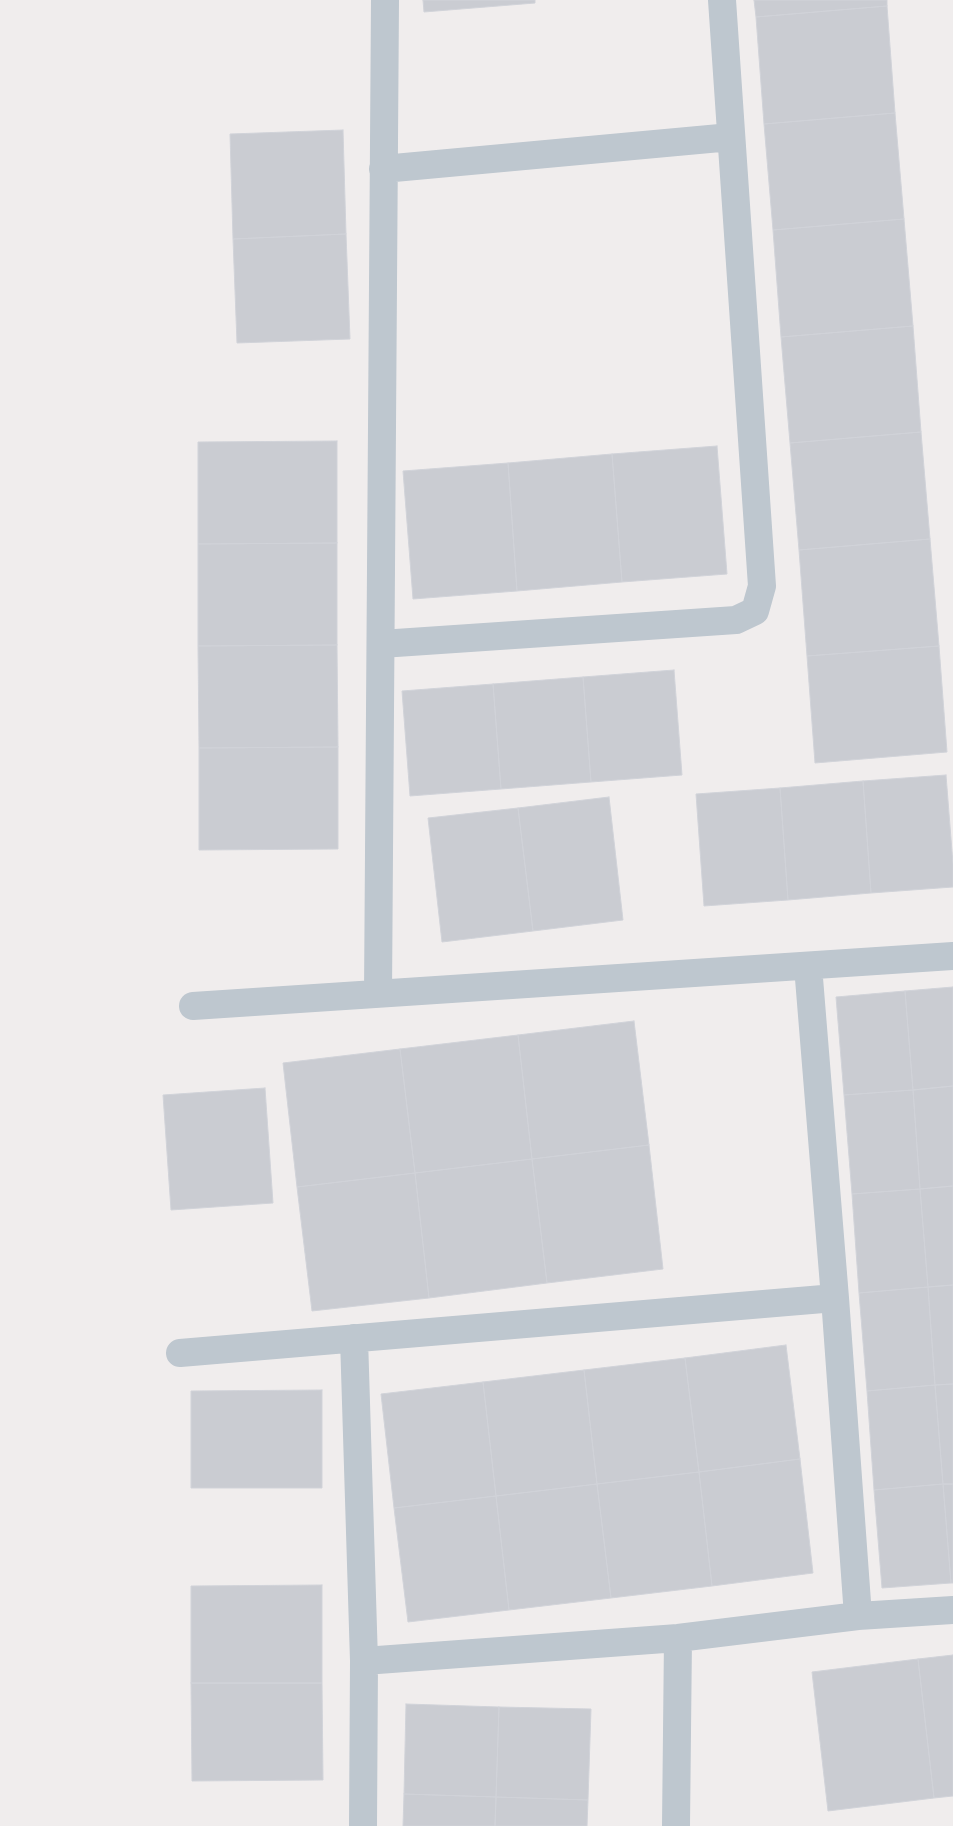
<!DOCTYPE html>
<style>
body{margin:0}
canvas{display:block;background:#f0eded}
</style>
<canvas width="953" height="1826"></canvas>
<script>
const ctx = document.querySelector('canvas').getContext('2d');
ctx.lineJoin = 'round';
function paint(path, color) {
  ctx.fillStyle = color;
  ctx.fill(path, 'evenodd');
}
function shape(rows) {
  const path = new Path2D();
  for (const r of rows) {
    path.moveTo(r[0], r[1]);
    for (let i = 2; i < r.length; i += 2) path.lineTo(r[i], r[i + 1]);
  }
  return path;
}
function stroke(path, color, width, dash) {
  ctx.strokeStyle = color;
  ctx.lineWidth = width;
  ctx.lineCap = dash ? 'butt' : 'round';
  ctx.setLineDash(dash || []);
  ctx.stroke(path);
}
const building = shape([
 [423,0,535,0,535,3,424,12,423,0],
 [754,0,887,0,887,6,756,17,754,0],
 [887,6,895,113,764,124,756,17,887,6],
 [895,113,904,219,773,230,764,124,895,113],
 [343,130,346,234,233,239,230,134,343,130],
 [904,219,913,326,781,337,773,230,904,219],
 [346,234,350,339,237,343,233,239,346,234],
 [913,326,921,432,790,443,781,337,913,326],
 [921,432,930,539,799,550,790,443,921,432],
 [337,441,337,543,198,544,198,442,337,441],
 [717,446,727,574,622,582,612,454,717,446],
 [612,454,622,582,517,591,508,463,612,454],
 [508,463,517,591,413,599,403,471,508,463],
 [930,539,939,646,807,656,799,550,930,539],
 [337,543,337,645,198,646,198,544,337,543],
 [337,645,338,747,199,748,198,646,337,645],
 [939,646,947,752,815,763,807,656,939,646],
 [674,670,682,775,591,782,583,677,674,670],
 [583,677,591,782,501,789,493,684,583,677],
 [493,684,501,789,410,796,402,691,493,684],
 [338,747,338,849,199,850,199,748,338,747],
 [946,775,953,864,953,887,871,893,863,781,946,775],
 [863,781,871,893,788,900,780,788,863,781],
 [780,788,788,900,704,906,696,794,780,788],
 [609,797,623,920,533,931,518,808,609,797],
 [518,808,533,931,442,942,428,818,518,808],
 [953,987,953,1086,913,1090,905,991,953,987],
 [905,991,913,1090,844,1095,836,997,905,991],
 [634,1021,649,1145,532,1159,518,1035,634,1021],
 [518,1035,532,1159,415,1173,400,1049,518,1035],
 [400,1049,415,1173,297,1187,283,1063,400,1049],
 [953,1086,953,1186,920,1189,913,1090,953,1086],
 [265,1088,273,1203,171,1210,163,1095,265,1088],
 [913,1090,920,1189,852,1194,844,1095,913,1090],
 [649,1145,663,1269,547,1283,532,1159,649,1145],
 [532,1159,547,1283,429,1298,415,1173,532,1159],
 [415,1173,429,1298,312,1311,297,1187,415,1173],
 [953,1186,953,1285,928,1287,920,1189,953,1186],
 [920,1189,928,1287,859,1293,852,1194,920,1189],
 [953,1285,953,1384,935,1385,928,1287,953,1285],
 [928,1287,935,1385,867,1391,859,1293,928,1287],
 [786,1345,800,1459,699,1472,685,1358,786,1345],
 [685,1358,699,1472,597,1484,584,1370,685,1358],
 [584,1370,597,1484,496,1496,483,1382,584,1370],
 [483,1382,496,1496,394,1508,381,1394,483,1382],
 [953,1384,953,1484,943,1484,935,1385,953,1384],
 [935,1385,943,1484,874,1490,867,1391,935,1385],
 [322,1390,322,1488,191,1488,191,1391,322,1390],
 [800,1459,813,1573,712,1586,699,1472,800,1459],
 [699,1472,712,1586,611,1598,597,1484,699,1472],
 [597,1484,611,1598,509,1610,496,1496,597,1484],
 [943,1484,951,1583,882,1588,874,1490,943,1484],
 [943,1484,953,1484,953,1583,951,1583,943,1484],
 [496,1496,509,1610,408,1622,394,1508,496,1496],
 [322,1585,322,1683,191,1683,191,1586,322,1585],
 [953,1655,953,1796,934,1798,918,1659,953,1655],
 [918,1659,934,1798,828,1811,812,1672,918,1659],
 [191,1683,322,1683,323,1780,192,1781,191,1683],
 [406,1704,499,1707,496,1797,404,1794,406,1704],
 [499,1707,591,1709,588,1800,496,1797,499,1707],
 [404,1794,496,1797,495,1826,403,1826,404,1794],
 [496,1797,588,1800,587,1826,495,1826,496,1797]
]);
paint(building, '#caccd2');
stroke(building, '#d1d3d9', 1);
stroke(shape([
 [383,169,731,137],
 [381,644,736,620,755,611,762,586,722,0],
 [378,993,385,0],
 [193,1006,953,956],
 [354,1338,364,1661,363,1826],
 [180,1353,835,1298],
 [858,1616,953,1610],
 [364,1661,678,1638,858,1616,835,1298,808,966],
 [676,1826,678,1638]
]), '#bec7cf', 28);
</script>
